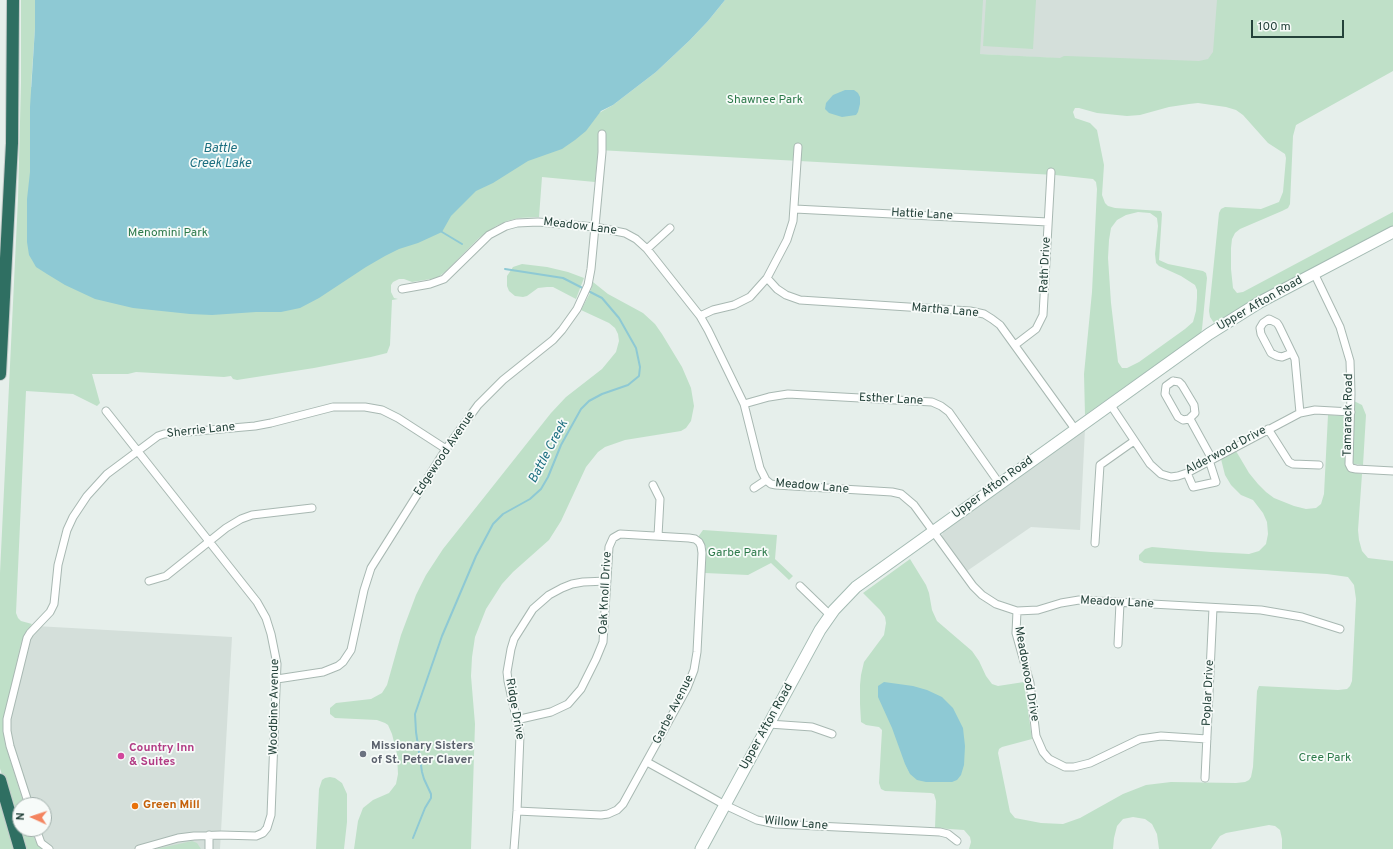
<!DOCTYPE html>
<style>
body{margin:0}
#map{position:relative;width:1393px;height:849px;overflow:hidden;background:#e6efeb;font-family:Overpass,sans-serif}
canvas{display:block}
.north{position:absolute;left:12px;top:797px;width:40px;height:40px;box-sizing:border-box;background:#f7fbf9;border:1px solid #a3b1ad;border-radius:50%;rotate:273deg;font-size:11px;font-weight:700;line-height:16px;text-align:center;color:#24423a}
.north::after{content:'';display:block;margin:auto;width:14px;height:18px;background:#f4845f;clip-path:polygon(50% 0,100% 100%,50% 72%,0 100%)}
.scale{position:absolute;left:1251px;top:20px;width:93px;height:18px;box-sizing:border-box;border:2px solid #24423a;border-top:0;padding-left:5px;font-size:12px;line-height:14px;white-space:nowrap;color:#24423a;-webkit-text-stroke:3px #f7fbf9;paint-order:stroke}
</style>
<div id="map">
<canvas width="1393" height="849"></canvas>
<div class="north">N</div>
<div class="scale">100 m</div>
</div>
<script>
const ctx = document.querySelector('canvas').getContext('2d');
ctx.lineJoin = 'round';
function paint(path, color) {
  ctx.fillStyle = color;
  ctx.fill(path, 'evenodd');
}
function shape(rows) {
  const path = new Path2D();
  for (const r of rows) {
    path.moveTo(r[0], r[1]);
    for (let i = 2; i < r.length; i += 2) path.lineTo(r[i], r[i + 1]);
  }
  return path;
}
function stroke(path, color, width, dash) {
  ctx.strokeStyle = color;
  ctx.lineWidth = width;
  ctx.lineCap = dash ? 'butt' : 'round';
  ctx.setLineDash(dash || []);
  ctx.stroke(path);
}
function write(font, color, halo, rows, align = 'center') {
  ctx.font = font + ' Overpass,sans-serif';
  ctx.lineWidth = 3.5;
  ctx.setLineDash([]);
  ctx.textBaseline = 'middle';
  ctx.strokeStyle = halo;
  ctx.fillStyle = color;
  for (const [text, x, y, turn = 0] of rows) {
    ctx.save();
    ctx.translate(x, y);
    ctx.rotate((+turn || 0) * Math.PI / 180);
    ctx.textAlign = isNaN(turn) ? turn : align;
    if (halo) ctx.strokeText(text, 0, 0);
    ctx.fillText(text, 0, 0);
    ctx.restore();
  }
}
paint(shape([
 [981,0,1225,0,1221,67,978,54],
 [1085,429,1080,530,1031,527,967,571,942,536,943,531],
 [0,624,232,637,220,849,24,849,0,768],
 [20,805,44,805,44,829,20,829]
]), '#d4dfda');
paint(shape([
 [21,0,35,0,35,28,31,87,599,113,613,105,656,72,690,40,708,21,725,0,983,0,980,54,1060,58,1064,56,1067,56,1199,61,1208,59,1213,52,1217,0,1393,0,1393,71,1296,125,1293,136,1290,204,1288,208,1282,211,1240,229,1235,233,1232,239,1231,248,1231,269,1233,288,1237,293,1243,292,1393,212,1393,227,1279,286,1214,323,1210,317,1209,311,1219,213,1221,209,1225,207,1261,209,1279,202,1283,192,1286,158,1285,154,1268,143,1243,115,1236,110,1226,107,1198,103,1189,104,1169,107,1140,115,1127,116,1097,113,1079,108,1075,108,1073,112,1075,118,1090,123,1097,130,1104,165,1102,195,1105,203,1108,206,1115,208,1161,211,1162,214,1159,260,1168,264,1203,271,1206,273,1207,278,1202,329,1201,333,1085,415,1084,374,1092,292,1097,189,1096,182,1093,179,1055,175,598,150,595,182,542,177,539,217,519,218,507,221,496,226,479,238,446,271,437,278,412,282,404,279,399,279,393,282,391,285,391,292,394,298,398,299,392,300,390,345,387,353,371,357,314,368,237,380,233,379,231,376,224,377,136,372,128,374,92,374,100,403,97,406,73,394,26,391,16,613,18,618,21,621,32,624,25,633,21,643,5,714,3,726,5,744,24,805,20,805,20,829,31,829,35,840,42,849,24,849,0,768,0,573,18,199,21,83],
 [1138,212,1150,213,1157,218,1158,226,1155,254,1156,263,1159,266,1181,276,1195,285,1197,290,1197,298,1196,311,1193,322,1185,329,1139,362,1127,368,1122,368,1118,362,1111,303,1108,258,1109,240,1111,228,1117,220,1126,215],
 [986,0,1036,0,1033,49,983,46],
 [522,264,547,267,568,272,584,278,576,299,553,287,547,287,538,288,527,296,523,297,515,296,509,291,507,286,507,276,513,267],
 [593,282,608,294,643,313,655,324,662,334,682,367,691,388,694,406,691,421,686,428,681,431,625,440,605,447,598,452,586,467,561,521,549,540,513,572,502,584,486,609,475,637,472,657,471,676,475,724,471,849,354,849,358,821,363,808,373,800,389,793,396,784,398,774,397,754,392,734,388,725,385,723,377,720,335,718,330,714,330,708,336,703,371,699,382,693,387,685,401,635,416,595,426,575,443,549,551,413,566,397,602,369,616,352,619,341,618,334,615,328,609,323,581,310,590,293],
 [1354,401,1362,405,1366,415,1363,465,1354,464,1351,458],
 [1328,415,1342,416,1346,418,1346,465,1347,469,1351,472,1362,474,1358,530,1359,540,1362,551,1368,558,1393,561,1393,849,1282,849,1282,839,1280,830,1275,826,1269,825,1226,833,1220,836,1211,849,1159,849,1157,834,1152,824,1145,819,1133,817,1123,819,1117,826,1114,838,1113,849,969,849,971,842,970,837,964,830,935,828,936,801,934,794,931,793,885,791,881,789,879,783,882,730,879,727,866,725,861,722,860,704,860,685,861,675,864,662,884,635,886,623,885,617,880,610,863,593,910,559,926,585,929,593,932,610,937,621,972,651,979,661,986,676,992,684,998,686,1024,682,1032,739,1002,747,999,749,998,753,1010,812,1015,818,1041,823,1063,824,1080,818,1123,794,1146,785,1171,782,1236,783,1245,782,1249,780,1251,777,1253,767,1257,691,1259,686,1338,690,1347,689,1350,686,1352,681,1356,599,1354,585,1348,577,1327,574,1144,563,1139,560,1139,555,1145,549,1152,547,1211,552,1249,554,1259,551,1266,544,1268,534,1267,522,1263,513,1253,500,1241,495,1231,485,1225,475,1221,459,1236,451,1249,473,1258,484,1266,492,1274,498,1294,506,1306,509,1316,508,1321,504,1324,494],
 [703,530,777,535,775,559,793,576,789,580,771,563,748,575,705,573,706,547,703,542,698,537],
 [330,777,335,778,342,783,347,794,347,822,344,849,316,849,319,789,322,780,325,778],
 [0,790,16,849,0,849],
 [192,841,197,843,201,849,156,849]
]), '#bfe0c8');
paint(shape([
 [35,0,725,0,708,21,690,40,656,72,613,105,601,111,586,131,575,140,562,149,528,161,493,183,476,191,451,216,442,232,418,243,399,249,385,256,366,267,319,298,300,308,281,312,256,312,212,315,190,314,133,308,95,299,65,285,47,274,36,267,32,260,29,255,27,242,27,199,30,172,30,107,35,28],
 [845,90,854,90,858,93,860,97,860,104,858,112,856,115,842,117,829,113,825,109,826,103,833,95],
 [884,682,913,686,927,690,942,697,953,708,963,728,965,746,964,765,961,775,957,780,952,782,926,782,917,780,910,774,905,764,892,728,878,697,878,686]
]), '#8ec9d4');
stroke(shape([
 [442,232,462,244],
 [413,838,425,808,431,798,431,794,424,779,422,772,416,732,415,714,442,636,476,556,493,524,503,514,530,499,541,489,548,477,561,445,581,409,589,401,602,394,628,385,639,376,640,367,636,348,619,318,602,298,563,278,505,269]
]), '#8ec9d4', 2);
const street = shape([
 [795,209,1048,222],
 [647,249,670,228],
 [1314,273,1340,327,1350,361,1351,393,1349,464,1351,468,1356,469,1393,471],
 [767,278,777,289,786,295,800,300,970,311,984,314,992,319,1000,325,1075,429],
 [402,289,430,284,444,279,489,235,506,226,517,223,538,222,595,227,625,233,636,239,647,249,700,316,708,330,744,404,760,468,766,480,771,484,776,485,892,492,901,494,914,505,973,586,982,595,996,604,1017,611,1038,610,1061,603,1079,600,1261,610,1302,617,1340,629],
 [700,316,713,310,734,305,750,297,767,278,787,240,793,221,798,147],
 [1015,345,1036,329,1043,315,1051,172],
 [1292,353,1282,357,1277,356,1271,353,1261,334,1260,328,1263,323,1269,319,1277,323,1279,326,1293,355,1295,359,1300,413],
 [1173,381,1179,382,1182,385,1194,405,1195,413,1189,419,1183,420,1178,417,1165,394,1166,386,1173,381],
 [744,404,769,397,788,394,932,402,941,406,949,412,999,483],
 [1110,404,1150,464,1161,474,1171,477,1178,476,1187,473,1300,413,1315,410,1351,412],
 [106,411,257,602,266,618,271,634,277,664,271,815,267,828,263,833,256,836,221,835,194,836,178,838,139,849],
 [1190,419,1212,459],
 [1268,429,1289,462,1293,464,1319,465],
 [1187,473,1193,487,1216,482,1209,460],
 [653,485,660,499,658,536],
 [754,488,766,480],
 [1095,543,1100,465,1134,441],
 [149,581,166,576,226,528,241,519,252,515,312,508],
 [800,586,830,615],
 [1017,611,1016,633,1030,683,1036,736,1043,752,1049,759,1065,767,1074,767,1090,763,1140,739,1161,736,1207,739],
 [1118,644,1120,603],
 [277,679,323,672,338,666,343,662,351,650,364,590,371,568,446,449,478,405,503,380,553,340,562,330,577,309,588,285,591,269,602,152,602,134],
 [516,720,551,712,568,704,581,689,596,659,603,642,609,547,613,538,620,534,689,538,695,539,699,542,701,546,702,553,697,652,694,670,687,688,623,804,617,810,608,814,601,815,517,811],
 [769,724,812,727,832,734],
 [647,762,725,805,757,820,776,824,940,832,948,834,957,841],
 [1205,778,1213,608],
 [29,805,10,746,7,731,7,719,27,638,30,633,50,612,54,604,58,565,67,530,73,517,87,496,107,474,158,436,164,434,255,426,271,423,333,407,365,407,382,410,398,418,446,449],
 [36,829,41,843,49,849],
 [209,835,209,849],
 [514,849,517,811,520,735,508,681,507,672,511,649,514,639,533,609,549,595,562,588,572,584,583,582,607,581]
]);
const secondary = shape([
 [701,849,820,630,834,610,856,587,1209,334,1260,302,1393,232]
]);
const highway = shape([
 [0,374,12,143,13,0],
 [0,780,20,849]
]);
stroke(street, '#a8b8b2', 9);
stroke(secondary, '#a4bbb3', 13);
stroke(highway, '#c2cac8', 14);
stroke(street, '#fff', 7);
stroke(secondary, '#fff', 11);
stroke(highway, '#2f6f62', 12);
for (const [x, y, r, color] of [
 [363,754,4,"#6b7280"],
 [121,756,4,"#d1479c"],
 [135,806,4,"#e8710a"]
]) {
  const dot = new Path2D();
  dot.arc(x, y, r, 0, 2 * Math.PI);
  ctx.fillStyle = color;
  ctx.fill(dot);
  stroke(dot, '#f7fbf9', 1.5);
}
write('12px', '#2d7a4b', '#f7fbf9', [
 ["Shawnee Park",765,101],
 ["Menomini Park",168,234],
 ["Garbe Park",738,554],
 ["Cree Park",1325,759]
]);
write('12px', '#24423a', '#f7fbf9', [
 ["Hattie Lane",922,215,3],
 ["Meadow Lane",580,227,7],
 ["Rath Drive",1046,265,-87],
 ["Upper Afton Road",1260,304,-30],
 ["Martha Lane",945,311,5],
 ["Esther Lane",891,400,3],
 ["Tamarack Road",1349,415,-89],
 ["Sherrie Lane",201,431,-6],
 ["Alderwood Drive",1226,451,-28],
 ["Edgewood Avenue",445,454,-56],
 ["Meadow Lane",812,487,5],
 ["Upper Afton Road",993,488,-36],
 ["Oak Knoll Drive",606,593,-87],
 ["Meadow Lane",1117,603,3],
 ["Meadowood Drive",1026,674,80],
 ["Poplar Drive",1209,693,-87],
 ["Woodbine Avenue",275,707,-89],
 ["Ridge Drive",514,709,80],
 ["Garbe Avenue",674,710,-63],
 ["Upper Afton Road",767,727,-61],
 ["Willow Lane",796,824,5]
]);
write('bold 12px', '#5b616d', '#f7fbf9', [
 ["Missionary Sisters",371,747],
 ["of St. Peter Claver",371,761]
], 'left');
write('bold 12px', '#b23c85', '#f7fbf9', [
 ["Country Inn",129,749],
 ["& Suites",129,763]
], 'left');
write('bold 12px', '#c56008', '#f7fbf9', [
 ["Green Mill",143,806]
], 'left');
write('italic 13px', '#1c6f80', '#f7fbf9', [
 ["Battle",220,149],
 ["Creek Lake",220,164],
 ["Battle Creek",549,452,-62]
]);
</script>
